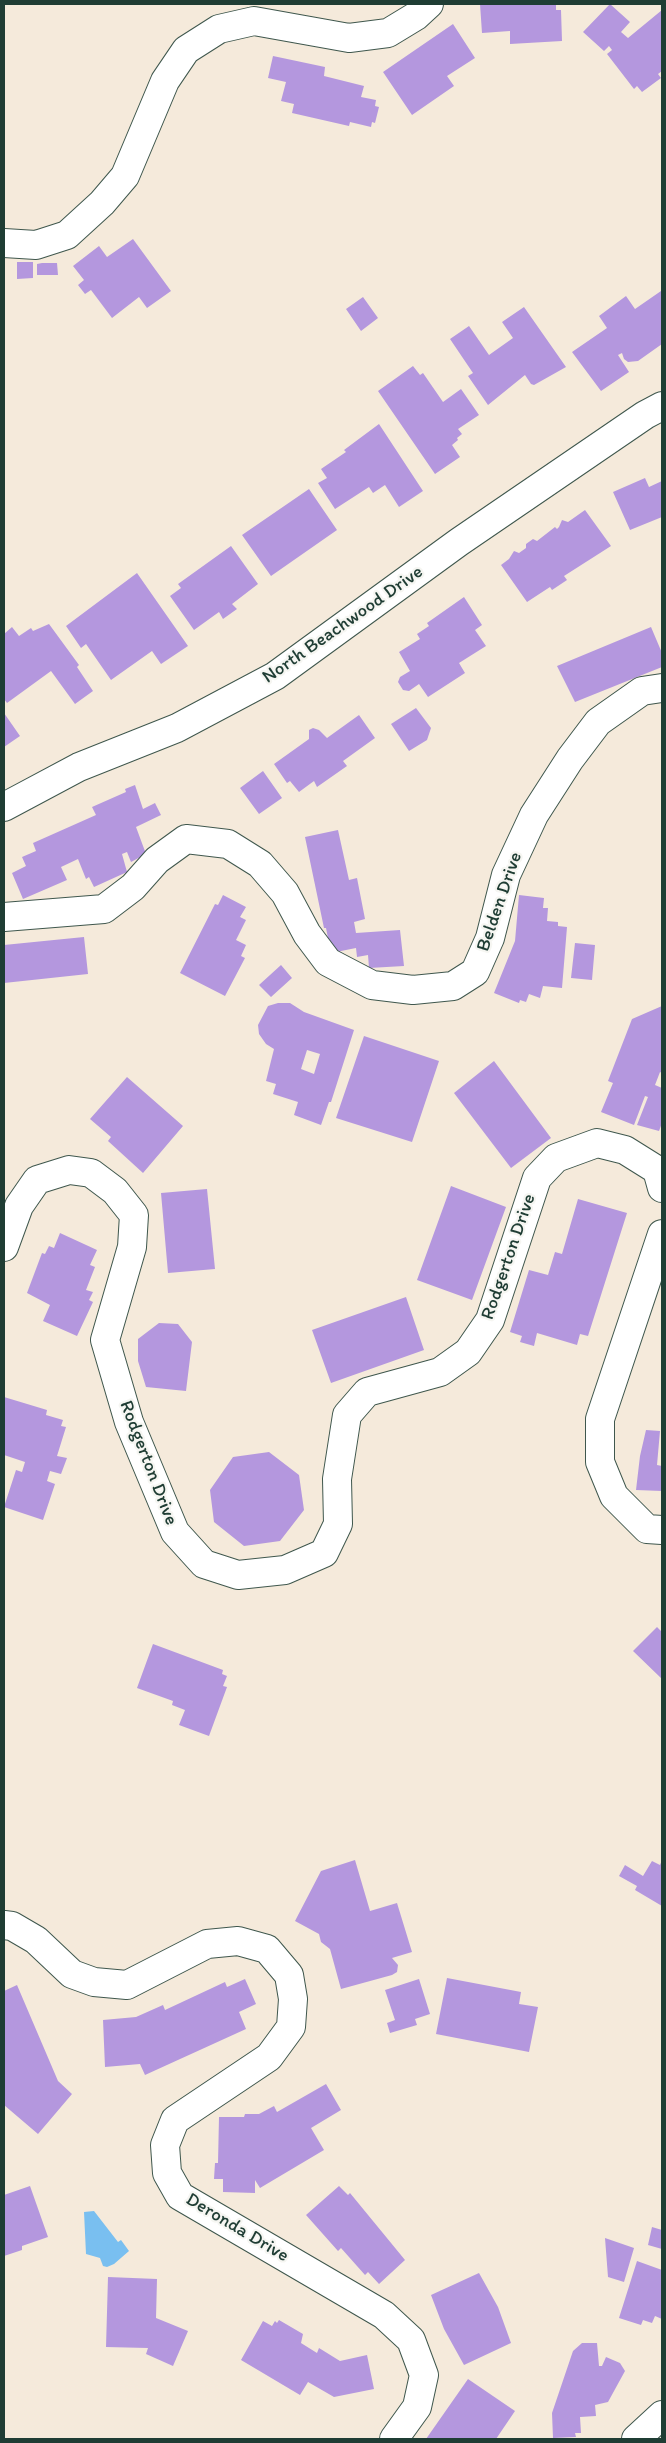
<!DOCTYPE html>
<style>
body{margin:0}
#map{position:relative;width:666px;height:2443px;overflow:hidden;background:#f5eadb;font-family:Itim,sans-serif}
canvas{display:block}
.frame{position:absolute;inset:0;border:5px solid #1f3d34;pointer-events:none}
</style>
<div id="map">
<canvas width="666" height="2443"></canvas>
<div class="frame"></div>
</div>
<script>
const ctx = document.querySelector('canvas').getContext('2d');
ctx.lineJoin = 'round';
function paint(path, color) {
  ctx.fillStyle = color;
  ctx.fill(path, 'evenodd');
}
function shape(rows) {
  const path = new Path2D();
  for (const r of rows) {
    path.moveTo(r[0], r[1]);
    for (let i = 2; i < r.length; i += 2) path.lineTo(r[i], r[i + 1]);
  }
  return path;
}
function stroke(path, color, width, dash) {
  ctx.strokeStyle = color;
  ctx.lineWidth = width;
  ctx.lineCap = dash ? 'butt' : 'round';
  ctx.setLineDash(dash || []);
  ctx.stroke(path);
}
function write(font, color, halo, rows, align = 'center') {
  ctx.font = font + ' Itim,sans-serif';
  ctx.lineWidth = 4.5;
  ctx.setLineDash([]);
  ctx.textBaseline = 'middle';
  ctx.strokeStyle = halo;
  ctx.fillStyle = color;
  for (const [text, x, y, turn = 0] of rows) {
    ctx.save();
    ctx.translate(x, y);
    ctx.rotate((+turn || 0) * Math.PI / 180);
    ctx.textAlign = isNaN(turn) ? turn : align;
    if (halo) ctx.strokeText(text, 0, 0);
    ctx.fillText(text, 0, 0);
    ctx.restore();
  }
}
paint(shape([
 [94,2211,118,2242,121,2240,129,2251,114,2264,107,2267,103,2266,100,2258,86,2254,84,2212]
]), '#79bff0');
paint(shape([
 [480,4,556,4,556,10,561,10,562,41,510,44,510,31,482,33],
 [610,4,630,22,621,32,628,38,662,10,662,71,658,74,661,78,642,92,637,86,634,89,607,54,612,50,609,46,604,51,583,32],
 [453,24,475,58,447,76,454,86,412,115,383,72],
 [273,56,325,67,324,76,364,86,361,97,376,100,375,106,379,107,375,123,372,122,371,127,350,122,349,126,292,113,294,104,281,101,286,82,268,78],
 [133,239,171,291,147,308,139,297,112,318,91,290,85,294,78,285,84,280,73,266,99,246,107,257],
 [17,262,33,262,33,278,17,279],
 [42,263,57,263,58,275,37,275,37,264],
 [661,291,662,344,638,361,628,362,624,359,622,353,618,355,629,372,601,391,572,352,607,328,599,316,626,296,635,309],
 [363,297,378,318,361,331,346,309],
 [524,307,566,367,534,385,531,384,525,375,488,405,468,376,473,373,450,339,469,326,489,355,513,338,502,322],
 [413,366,420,375,423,373,443,402,461,389,479,415,458,429,462,434,457,438,458,440,452,445,460,457,435,474,378,391],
 [379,424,423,491,399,507,385,485,373,493,369,487,335,509,318,483,327,478,321,469,346,452,344,450],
 [645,478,649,487,662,481,662,517,630,530,613,492],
 [309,489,337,530,271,576,242,535],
 [585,510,611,546,564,576,567,580,552,590,550,587,527,602,501,565,509,559,514,551,519,553,526,548,526,544,533,539,537,541,555,527,557,529,559,527,562,520,568,522],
 [231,546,258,584,232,604,237,609,223,619,219,612,194,630,170,596,181,588,178,584],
 [137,573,188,646,161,664,152,651,111,680,86,644,81,648,66,626],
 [464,597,482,625,475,630,486,646,459,663,465,673,428,697,419,684,409,691,403,690,398,682,400,677,410,671,399,652,420,639,417,634,429,626,427,623],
 [49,624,79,665,77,667,93,691,75,704,51,671,7,703,4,699,4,634,12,627,19,636,31,628,33,631],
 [651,627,662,653,662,667,575,702,557,666],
 [416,708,431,728,427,740,409,751,391,724],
 [4,713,20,736,4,747],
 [359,715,375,738,343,761,347,766,317,787,314,781,299,792,290,781,287,783,274,764,309,739,309,730,313,728,319,730,327,738],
 [263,771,282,798,259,814,240,788],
 [135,785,143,809,155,803,161,815,136,827,146,854,131,862,127,852,122,854,127,872,94,887,89,877,86,879,78,859,61,867,67,880,23,899,12,873,26,866,22,857,36,851,33,843,96,815,92,807,126,792,125,789],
 [338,830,349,880,357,878,365,919,354,922,356,933,400,930,404,966,369,968,368,955,357,957,356,948,331,953,326,928,324,928,305,837],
 [223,895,246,907,240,917,246,920,236,940,246,945,241,956,245,958,225,996,180,973,215,904,218,905],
 [519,895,544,898,543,908,548,908,547,921,558,922,558,926,567,927,562,988,543,986,540,998,529,994,526,1002,520,1000,519,1003,494,993,515,941],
 [84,937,88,974,4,983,4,945],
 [575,943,595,945,592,980,571,978],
 [281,965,292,978,271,997,259,985],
 [278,1003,290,1003,304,1012,354,1030,331,1102,329,1102,321,1125,294,1115,298,1102,273,1094,276,1084,266,1081,274,1049,266,1044,259,1034,258,1025,268,1006],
 [307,1050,320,1054,314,1074,301,1069],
 [662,1006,662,1073,660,1072,655,1085,662,1088,662,1123,659,1131,637,1125,648,1097,645,1096,634,1125,601,1112,613,1083,608,1081,632,1019],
 [364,1036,439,1061,412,1142,336,1118],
 [494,1061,551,1138,511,1168,454,1093],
 [127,1077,183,1126,143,1173,108,1141,111,1137,90,1119],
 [451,1186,506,1207,472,1300,417,1280],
 [207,1189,215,1269,168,1273,161,1193],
 [578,1199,627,1213,588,1336,580,1334,577,1345,537,1333,534,1346,520,1342,522,1336,510,1332,529,1270,548,1275,555,1252,562,1254],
 [60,1233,97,1250,90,1265,95,1267,86,1290,93,1292,89,1300,93,1302,77,1336,43,1321,50,1305,27,1293,42,1253,45,1254,49,1246,54,1248],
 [406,1297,424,1350,331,1383,312,1330],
 [159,1323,178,1324,192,1342,186,1391,146,1387,138,1361,138,1339],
 [4,1397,47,1410,46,1415,63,1420,61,1426,66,1427,57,1456,67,1458,61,1474,50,1471,47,1481,55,1484,43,1520,4,1507,16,1470,22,1472,25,1462,4,1455],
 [646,1430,660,1431,657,1465,662,1466,662,1491,636,1490,640,1456],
 [269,1452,299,1475,304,1510,280,1541,244,1546,214,1522,210,1490,233,1457],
 [657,1627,662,1632,662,1679,633,1651],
 [153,1644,223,1670,222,1674,227,1676,223,1686,227,1687,209,1736,179,1725,185,1710,172,1705,173,1701,137,1688],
 [355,1860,370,1911,397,1903,412,1952,392,1958,398,1965,397,1972,392,1975,341,1989,330,1949,321,1942,319,1934,295,1921,321,1871],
 [662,1860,662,1906,635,1890,637,1886,619,1876,625,1865,643,1876,652,1861,660,1865],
 [447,1978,521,1992,519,2004,538,2007,529,2052,436,2034],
 [245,1979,256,2004,239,2012,246,2029,145,2075,140,2064,105,2067,103,2020,136,2017,163,2005,165,2010,225,1982,227,1987],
 [419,1979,430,2014,415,2019,417,2025,390,2033,387,2023,395,2020,385,1990],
 [17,1985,58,2081,72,2094,38,2134,4,2105,4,1991],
 [326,2084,341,2110,311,2128,324,2150,260,2188,255,2180,255,2193,223,2192,223,2179,214,2179,215,2163,218,2163,219,2117,244,2117,245,2114,259,2114,274,2106,277,2112],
 [30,2186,48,2237,22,2246,22,2250,4,2256,4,2195],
 [339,2186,348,2195,350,2193,405,2260,379,2284,368,2272,365,2275,341,2248,338,2251,306,2215],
 [652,2227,662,2230,662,2249,648,2245],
 [605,2238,634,2248,624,2282,608,2277],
 [637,2261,662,2270,662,2319,655,2316,652,2323,643,2320,641,2325,619,2318],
 [479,2273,498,2307,511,2343,464,2365,444,2329,431,2295],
 [108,2277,157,2279,156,2318,188,2331,173,2366,146,2354,148,2348,106,2347],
 [279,2320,303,2334,301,2343,317,2353,319,2348,340,2361,367,2355,374,2389,334,2397,308,2382,300,2395,241,2360,263,2321,272,2326,275,2321,277,2323],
 [582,2343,597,2343,599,2366,602,2366,606,2357,620,2363,625,2371,608,2402,595,2405,596,2416,580,2417,581,2433,575,2433,576,2437,553,2438,552,2413,573,2351],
 [468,2379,515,2411,496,2439,426,2439]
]), '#b497de');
const minor = shape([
 [4,243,36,245,67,235,102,203,125,176,165,81,186,50,219,29,254,21,349,38,388,33,416,16,429,4],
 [4,807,79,767,177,728,275,676,459,542,645,415,662,406],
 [4,917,104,909,133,887,157,860,186,839,228,844,260,864,285,893,307,934,328,962,372,985,413,990,453,986,475,972,490,938,506,875,534,815,570,759,598,722,642,691,662,688],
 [662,1234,600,1419,600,1462,614,1496,647,1529,662,1530],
 [4,1247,19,1206,37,1180,69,1170,91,1173,115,1191,134,1215,132,1247,105,1340,129,1422,175,1532,204,1564,238,1575,285,1570,324,1553,338,1524,337,1479,347,1415,367,1392,440,1372,468,1352,490,1320,537,1178,556,1158,597,1143,625,1150,657,1170,662,1188],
 [4,1925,12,1926,36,1940,72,1974,94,1982,127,1985,207,1944,238,1941,267,1949,289,1975,293,1999,291,2027,269,2057,175,2120,165,2145,167,2173,180,2196,384,2315,411,2340,424,2375,417,2407,394,2439],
 [636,2439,662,2415]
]);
stroke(minor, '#3f574d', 30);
stroke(minor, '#fff', 28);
write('19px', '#1f3d34', '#f6f6f2', [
 ["North Beachwood Drive",343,625,-35],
 ["Belden Drive",500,902,-71],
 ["Rodgerton Drive",509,1257,-71],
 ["Rodgerton Drive",148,1463,69],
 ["Deronda Drive",237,2228,31]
]);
</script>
